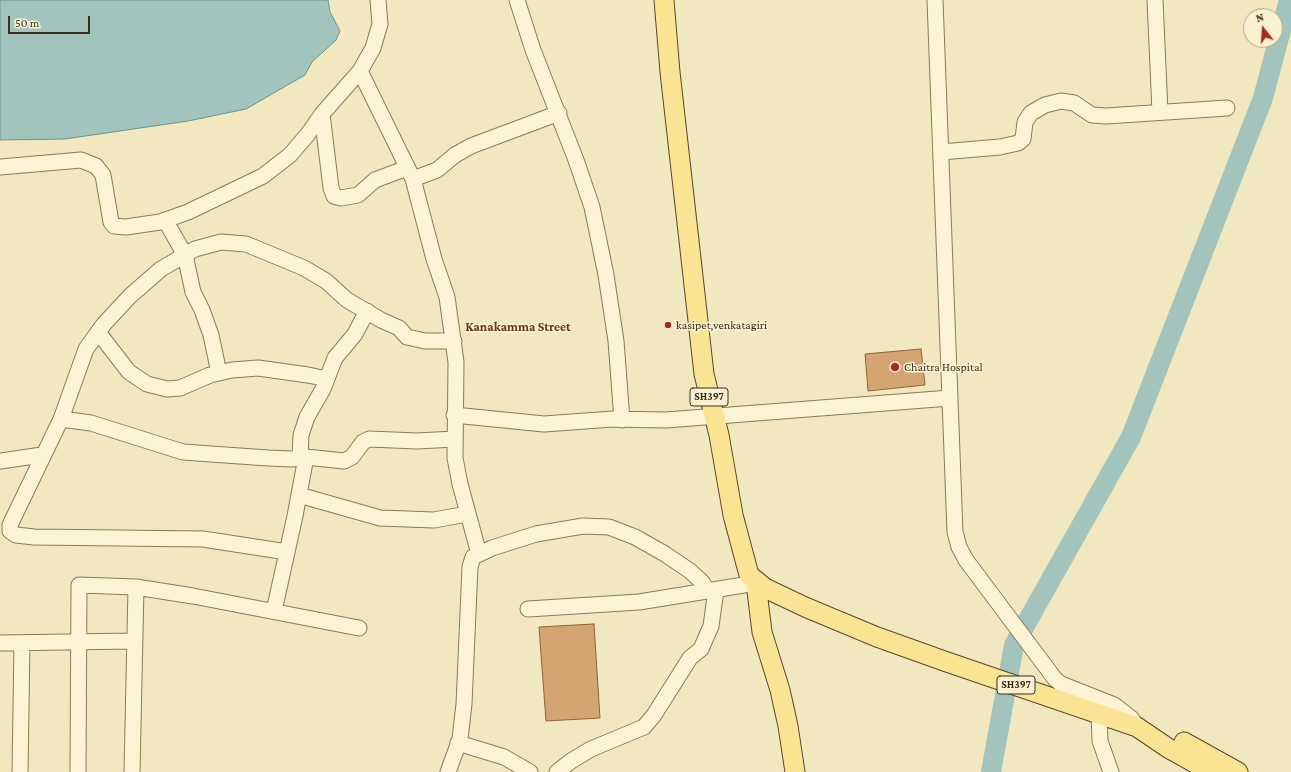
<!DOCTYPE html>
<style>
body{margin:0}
#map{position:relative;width:1291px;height:772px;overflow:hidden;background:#f2e8c0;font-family:"Crimson Pro",serif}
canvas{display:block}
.north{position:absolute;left:1243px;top:8px;width:40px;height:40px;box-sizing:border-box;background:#f9f1d0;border:1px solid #ada388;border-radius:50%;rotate:343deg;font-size:11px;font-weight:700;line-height:16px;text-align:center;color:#3b2e1c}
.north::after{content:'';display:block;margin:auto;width:14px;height:18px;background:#a22c20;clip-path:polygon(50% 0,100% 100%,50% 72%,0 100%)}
.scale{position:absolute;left:8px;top:16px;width:82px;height:18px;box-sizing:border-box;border:2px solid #3b2e1c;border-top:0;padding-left:5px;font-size:12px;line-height:14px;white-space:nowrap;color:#3b2e1c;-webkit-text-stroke:3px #f9f1d0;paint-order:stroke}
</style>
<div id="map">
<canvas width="1291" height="772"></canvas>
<div class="north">N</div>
<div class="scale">50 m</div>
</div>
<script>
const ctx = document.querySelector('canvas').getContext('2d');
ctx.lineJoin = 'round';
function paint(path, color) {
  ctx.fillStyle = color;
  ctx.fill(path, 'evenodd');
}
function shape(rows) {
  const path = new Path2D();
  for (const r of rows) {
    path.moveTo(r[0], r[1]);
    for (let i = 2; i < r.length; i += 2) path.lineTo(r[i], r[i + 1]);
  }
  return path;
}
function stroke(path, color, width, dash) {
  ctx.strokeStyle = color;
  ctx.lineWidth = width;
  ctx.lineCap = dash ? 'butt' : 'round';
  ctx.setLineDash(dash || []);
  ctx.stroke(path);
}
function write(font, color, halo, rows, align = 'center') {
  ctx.font = font + ' "Crimson Pro",serif';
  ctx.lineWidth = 3;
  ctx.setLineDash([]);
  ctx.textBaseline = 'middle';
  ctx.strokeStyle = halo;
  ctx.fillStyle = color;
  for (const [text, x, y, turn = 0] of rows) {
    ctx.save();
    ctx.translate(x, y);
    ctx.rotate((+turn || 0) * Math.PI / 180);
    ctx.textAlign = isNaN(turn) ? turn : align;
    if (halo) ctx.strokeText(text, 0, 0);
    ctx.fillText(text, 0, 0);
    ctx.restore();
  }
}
const water = shape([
 [0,0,328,0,330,12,340,31,336,40,312,62,305,75,246,109,188,121,65,139,0,140,0,0]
]);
paint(water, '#a3c4bd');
stroke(water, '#69938d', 1);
stroke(shape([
 [991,772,1014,645,1131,437,1263,98,1289,0]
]), '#a3c4bd', 20);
const building = shape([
 [921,349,925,385,868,391,865,354,921,349],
 [594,624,600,718,546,721,539,627,594,624]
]);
paint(building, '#d4a472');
stroke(building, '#8f6439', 1);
const minor = shape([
 [517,0,533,50,576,160,592,207,606,275,616,341,622,420],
 [935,0,955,532,959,547,966,560,1055,679,1061,684,1114,705,1131,718,1137,727],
 [1155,0,1160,112],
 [360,71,413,179,434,259,447,297,456,362,455,458,460,484,479,554],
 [322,114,331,188,334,196,341,198,358,195,375,180,407,168],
 [941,152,1000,147,1018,143,1023,139,1025,122,1031,113,1045,105,1061,101,1074,103,1092,115,1106,116,1227,108],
 [0,167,81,160,96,166,103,175,111,222,114,226,126,227,160,222,188,212,263,176,290,155,308,134,322,114,360,71,373,48,380,24,378,0],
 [413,179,437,170,455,155,471,146,559,113],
 [165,220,185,255,193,292,202,310,211,335,219,373],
 [98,332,129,372,147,384,167,389,180,388,210,375,232,370,258,368,308,375,327,379],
 [454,415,544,424,613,419,666,420,950,398],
 [61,419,91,423,183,452,268,458,292,459,306,457,344,461,352,457,363,442,369,439,417,441,455,439],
 [300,458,301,435,307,417,323,389,335,358,355,334,367,311],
 [0,461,42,455],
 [299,495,380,518,434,520,467,514],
 [287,552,203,539,34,537,16,535,10,531,10,525,61,419,86,349,104,324,130,296,161,269,195,249,221,242,246,244,304,268,326,281,347,300,381,320,399,328,407,337,425,341,454,341],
 [528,609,639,602,756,583],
 [274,611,295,516,306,457],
 [0,643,134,641],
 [1099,713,1100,741,1111,772],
 [458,743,504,757,530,772],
 [20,772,22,643],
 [78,772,79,585,136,587,193,596,359,628],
 [132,772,136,587],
 [448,772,460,739,464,704,470,567,473,557,492,548,536,534,583,526,609,527,635,537,665,554,690,571,702,582,707,591],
 [557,772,571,761,591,749,644,727,654,715,690,658,701,649,711,626,716,590]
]);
const major = shape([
 [664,0,670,72,704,374,719,435,733,515,749,575,765,588,805,607,877,637,947,662,1137,727,1168,748,1211,772],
 [756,583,762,632,780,690,788,726,795,772],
 [1184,742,1238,772]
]);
stroke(minor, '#8d7956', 17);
stroke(major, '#5a462b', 21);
stroke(minor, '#fcf4d4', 15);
stroke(major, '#f9e494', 19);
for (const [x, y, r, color] of [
 [668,325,4,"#a22c20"],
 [895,367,5,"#a22c20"]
]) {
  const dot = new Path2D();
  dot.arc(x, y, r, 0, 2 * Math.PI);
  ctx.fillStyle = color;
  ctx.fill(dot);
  stroke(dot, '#f9f1d0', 1.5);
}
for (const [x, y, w] of [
 [709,397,38],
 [1016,685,38]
]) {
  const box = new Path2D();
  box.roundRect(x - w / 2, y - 9, w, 18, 3);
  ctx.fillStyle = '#f9f1d0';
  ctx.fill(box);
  stroke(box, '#3b2e1c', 1);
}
write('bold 11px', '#3b2e1c', null, [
 ["SH397",709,397],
 ["SH397",1016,685]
]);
write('12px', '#3b2e1c', '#f9f1d0', [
 ["kasipet,venkatagiri",676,325],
 ["Chaitra Hospital",904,367]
], 'left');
write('bold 13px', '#6c3117', '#f9f1d0', [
 ["Kanakamma Street",518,327]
]);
</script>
